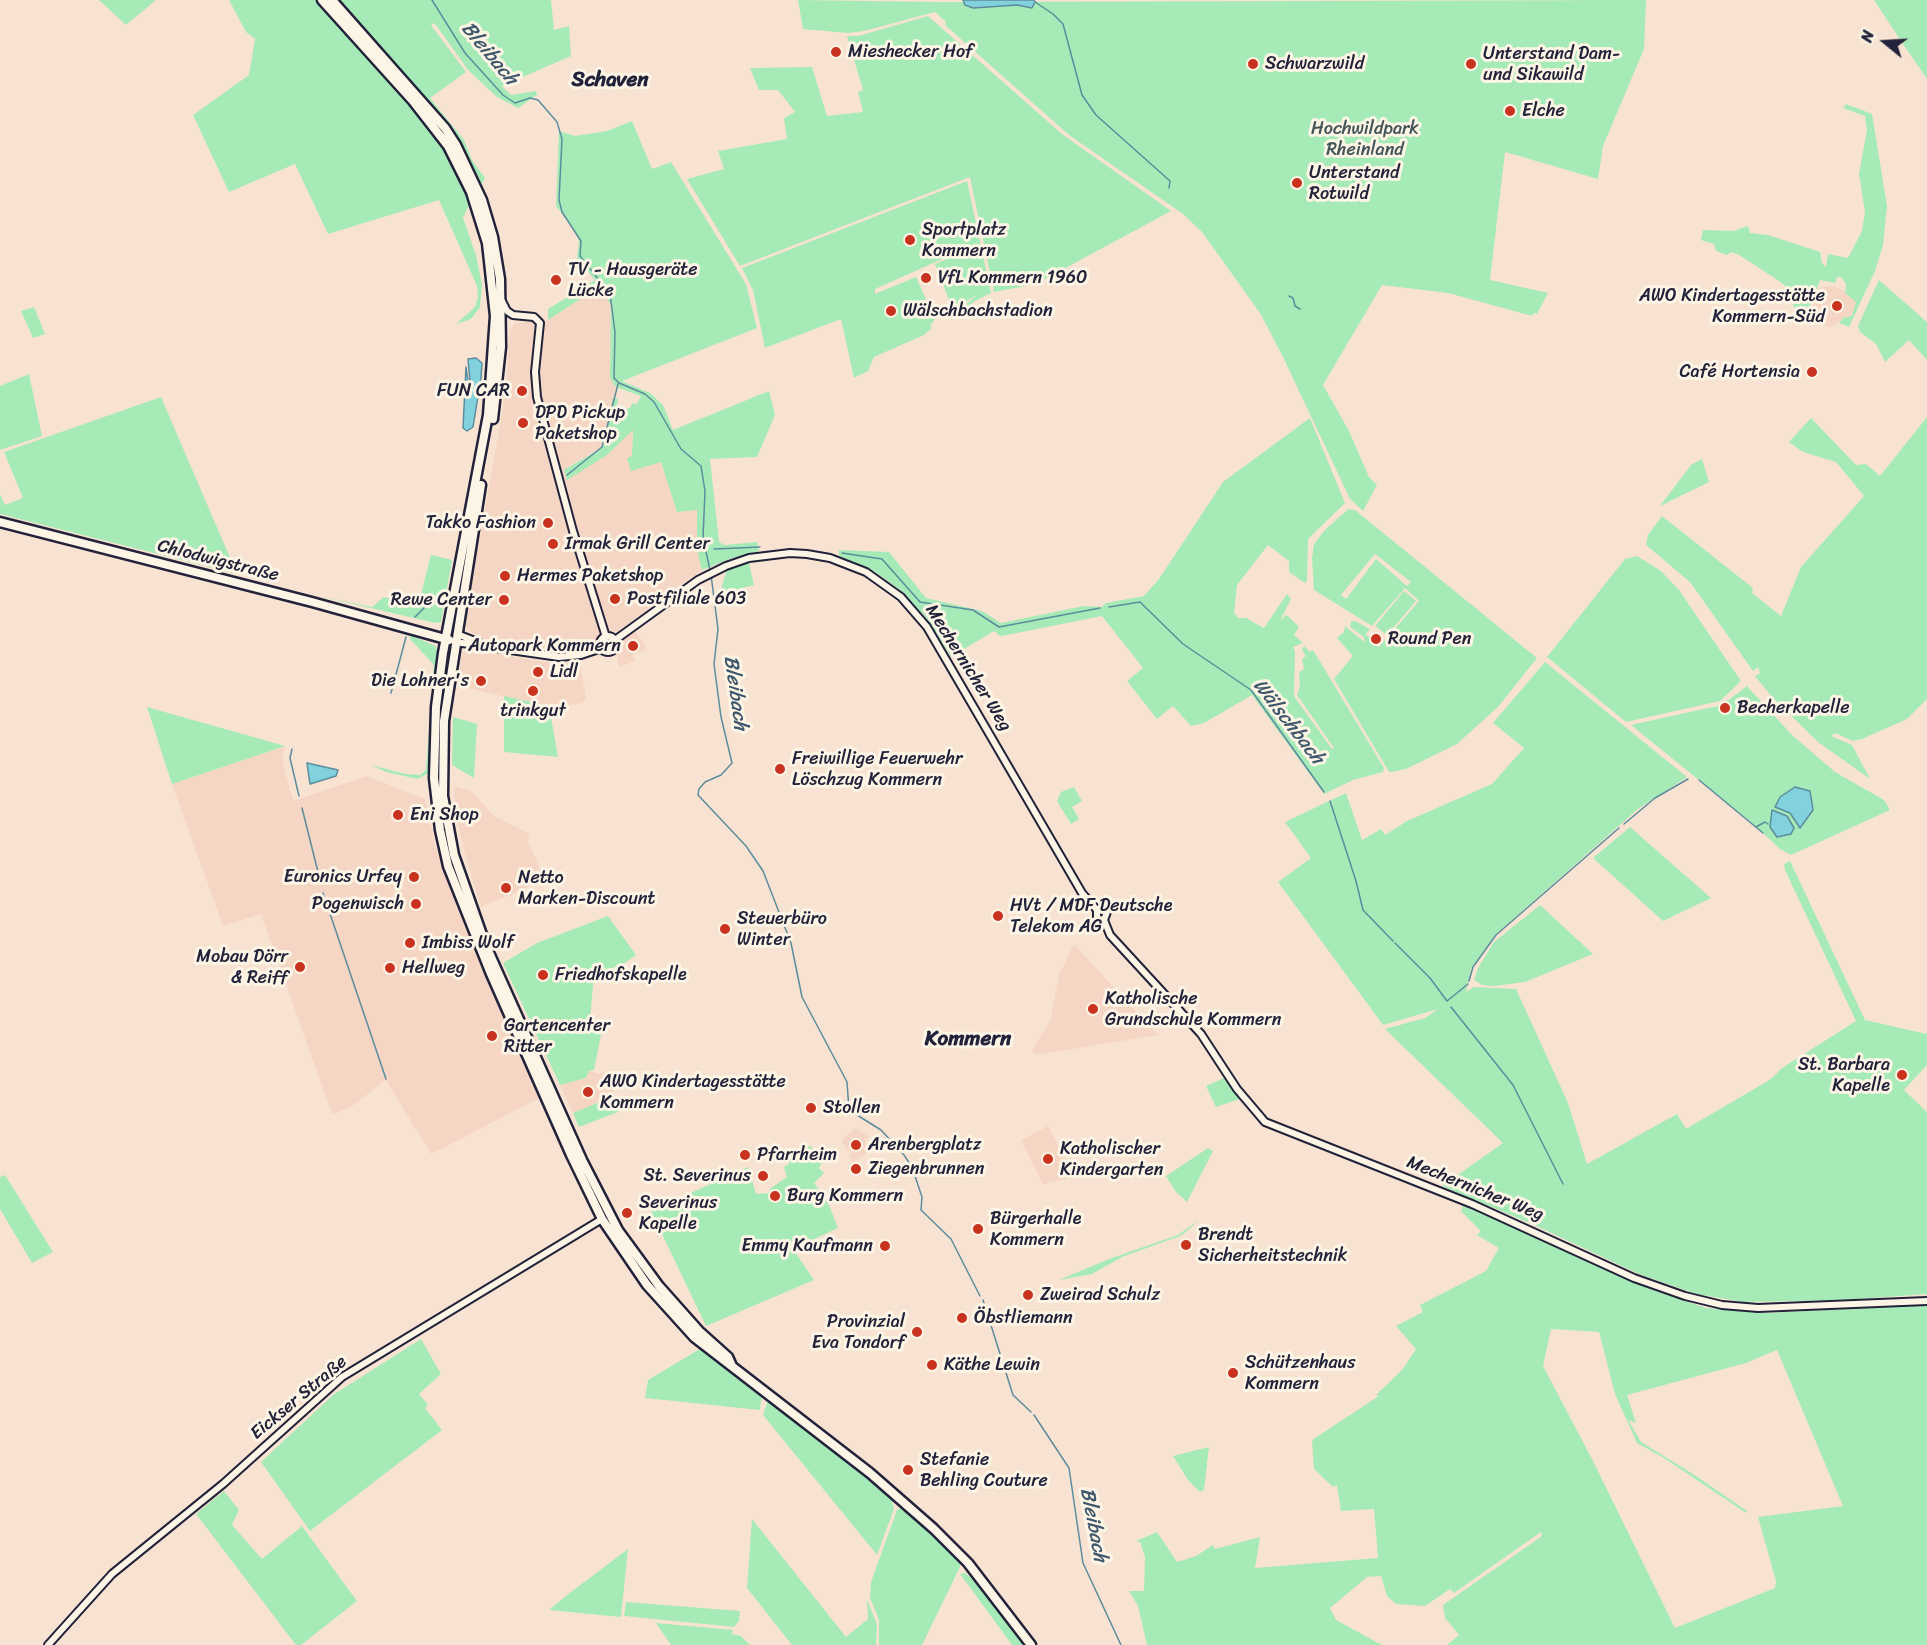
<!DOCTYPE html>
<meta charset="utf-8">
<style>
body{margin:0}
#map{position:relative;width:1927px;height:1645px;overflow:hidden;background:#f8e3d2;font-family:Sriracha,sans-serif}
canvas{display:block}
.north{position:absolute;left:1855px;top:12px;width:60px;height:60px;-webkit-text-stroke:4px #fcf5e5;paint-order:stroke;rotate:288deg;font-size:16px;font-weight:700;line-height:24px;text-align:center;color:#22223b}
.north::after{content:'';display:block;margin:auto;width:21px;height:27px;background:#22223b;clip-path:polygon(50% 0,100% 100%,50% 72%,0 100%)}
</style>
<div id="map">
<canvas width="1927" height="1645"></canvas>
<div class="north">N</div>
</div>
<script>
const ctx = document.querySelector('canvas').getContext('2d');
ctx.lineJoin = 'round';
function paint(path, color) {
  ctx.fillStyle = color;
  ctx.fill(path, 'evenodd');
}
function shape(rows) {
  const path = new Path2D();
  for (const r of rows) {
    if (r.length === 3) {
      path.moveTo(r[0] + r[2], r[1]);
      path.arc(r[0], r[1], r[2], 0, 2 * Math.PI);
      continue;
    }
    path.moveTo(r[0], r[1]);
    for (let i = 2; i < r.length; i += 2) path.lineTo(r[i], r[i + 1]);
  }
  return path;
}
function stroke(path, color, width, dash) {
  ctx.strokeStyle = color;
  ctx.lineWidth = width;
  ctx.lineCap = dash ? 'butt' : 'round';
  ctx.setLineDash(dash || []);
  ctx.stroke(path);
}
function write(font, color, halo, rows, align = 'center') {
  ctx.font = font + ' Sriracha,sans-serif';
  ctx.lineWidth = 6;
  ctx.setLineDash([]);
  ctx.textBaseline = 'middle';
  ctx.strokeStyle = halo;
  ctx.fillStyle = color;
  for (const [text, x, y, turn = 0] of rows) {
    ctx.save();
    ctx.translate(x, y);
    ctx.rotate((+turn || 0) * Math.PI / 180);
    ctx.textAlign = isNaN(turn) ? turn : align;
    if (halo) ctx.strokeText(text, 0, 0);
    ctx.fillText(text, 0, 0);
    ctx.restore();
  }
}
paint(shape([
 [1833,286,1851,293,1858,304,1852,316,1843,318,1830,328,1814,321,1819,309,1812,302,1817,288],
 [599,287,611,305,610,378,616,387,603,447,564,469,607,455,633,430,632,456,627,458,661,462,677,512,697,510,697,550,702,570,616,632,604,630,595,645,577,651,544,651,485,639,468,631,465,624,506,391,510,330,515,323,548,320],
 [636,631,647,650,633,655,635,661,619,667,616,652,623,640],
 [468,649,552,663,580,661,586,699,583,703,550,708,457,685,462,653],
 [285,746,282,759,293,801,367,776,425,799,435,845,461,916,542,1097,431,1154,386,1080,351,1107,332,1114,261,914,223,926,172,784],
 [454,786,471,791,494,816,530,834,527,839,545,880,481,907,464,851,456,814],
 [1074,944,1106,979,1158,1035,1036,1055,1032,1050,1050,1021,1059,975],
 [589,1071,599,1074,609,1071,614,1096,573,1113,560,1085,586,1078],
 [1048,1126,1075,1177,1043,1184,1021,1140],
 [856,1128,869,1137,865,1139,870,1151,853,1162,849,1156,853,1150,850,1152,842,1143,843,1138]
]), '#f5d6c4');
paint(shape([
 [99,0,156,0,126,25],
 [229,0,317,0,440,141,457,168,470,203,463,218,476,255,482,285,480,307,471,319,456,324,475,307,478,297,477,286,439,200,328,234,295,164,229,192,193,115,249,75,255,39,246,32],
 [338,0,551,0,554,30,569,26,571,56,502,86,511,95,536,91,537,95,518,108,497,97,468,70,436,25,433,23,431,25,466,72,430,98,464,140,472,160,485,178,482,184,456,138,427,100],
 [798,0,939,2,1646,0,1644,49,1603,146,1598,179,1505,152,1490,280,1548,293,1537,314,1534,313,1532,316,1448,293,1382,285,1323,385,1349,431,1369,477,1377,485,1363,511,1350,499,1283,357,1260,313,1202,232,1183,214,1069,135,945,25,946,22,935,12,864,31,848,33,803,29],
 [1874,0,1927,0,1927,79,1901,41],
 [928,16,1062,134,1171,211,1036,284,994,292,970,177,740,266,687,179,724,169,718,151,787,139,784,118,795,112,778,90,759,90,750,68,812,67,827,116,863,112,858,92,863,90,847,36,858,36],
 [1846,104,1872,114,1887,206,1883,245,1875,271,1849,327,1839,323,1843,318,1852,316,1856,302,1845,293,1846,284,1841,277,1837,277,1835,283,1820,280,1812,302,1809,307,1802,306,1798,311,1793,306,1795,293,1776,279,1739,255,1731,252,1727,255,1716,251,1714,244,1701,240,1703,230,1733,231,1748,226,1750,233,1768,235,1820,252,1822,263,1826,267,1828,254,1848,258,1862,231,1865,212,1859,174,1867,130,1865,116,1843,108],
 [632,121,652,169,671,162,746,284,757,328,622,381,650,393,663,405,673,430,769,391,775,415,757,457,710,459,719,542,724,545,757,542,759,551,729,559,702,570,697,550,697,510,677,512,661,462,631,471,627,458,632,456,633,430,607,455,567,480,564,470,603,447,613,398,618,399,617,406,623,411,631,407,632,403,637,404,641,396,616,387,610,378,611,305,599,287,548,320,548,309,595,280,577,258,579,241,573,228,556,206,559,131,575,136,607,131],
 [967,181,991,293,975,301,957,315,957,312,978,294,953,310,935,264,970,249,969,247,875,289,875,294,916,277,935,319,930,326,932,328,924,335,874,357,868,371,854,378,841,319,765,348,753,290,742,268],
 [1879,280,1927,322,1927,360,1909,340,1885,362,1876,344,1860,332,1858,326],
 [34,307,45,334,33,338,21,311],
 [29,374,42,436,0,450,0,386],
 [161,397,237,574,0,514,0,494,5,505,23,498,4,452],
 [1927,417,1927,699,1907,719,1862,739,1853,741,1835,733,1831,736,1852,745,1870,779,1818,742,1772,697,1755,676,1760,673,1758,667,1753,671,1690,582,1646,545,1648,535,1662,516,1753,588,1752,593,1781,616,1801,567,1864,496,1836,462,1803,452,1789,442,1811,418,1856,465,1866,464,1880,476],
 [1310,418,1345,503,1308,539,1307,581,1305,583,1289,572,1289,561,1268,545,1237,585,1234,613,1238,618,1246,618,1264,628,1287,594,1291,599,1280,621,1286,615,1290,618,1299,627,1294,635,1303,643,1293,647,1295,651,1294,696,1332,749,1334,748,1297,695,1300,686,1299,672,1304,669,1302,659,1306,656,1302,650,1304,646,1310,652,1313,650,1384,768,1383,772,1353,780,1324,794,1252,695,1204,723,1191,726,1173,706,1157,719,1127,681,1143,668,1102,616,1012,634,1000,636,994,631,951,657,923,613,919,612,899,589,875,572,839,556,839,550,889,552,926,598,982,611,1001,623,1084,606,1102,607,1106,603,1144,596,1159,579,1223,482],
 [1702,459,1709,482,1660,506,1691,465],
 [1348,509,1355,510,1537,658,1498,707,1457,744,1406,769,1391,772,1389,772,1334,679,1353,656,1337,638,1344,632,1345,626,1364,642,1364,637,1350,627,1351,621,1355,621,1370,629,1365,635,1370,637,1375,632,1380,634,1381,642,1375,645,1379,647,1419,601,1405,588,1372,626,1314,590,1312,558,1314,544,1324,531],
 [1375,554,1411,582,1407,586,1376,559,1346,599,1341,595],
 [431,555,452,560,441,622,435,623,319,596,372,607,384,597,418,606],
 [1637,556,1661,571,1679,590,1741,681,1720,701,1626,722,1547,657,1625,559],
 [754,559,769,561,749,563,754,585,719,594,728,567],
 [1404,591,1416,601,1387,635,1375,626],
 [410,635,436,646,438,657,430,728,430,772,418,779,386,772,371,765,405,774,420,775,426,770,434,665,410,639],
 [1545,662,1687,777,1639,808,1495,935,1471,969,1466,992,1474,987,1516,989,1568,1103,1587,1164,1677,1114,1686,1129,1771,1079,1782,1068,1856,1021,1785,870,1784,864,1790,861,1865,1020,1927,1034,1927,1065,1904,1090,1927,1112,1927,1294,1844,1300,1744,1302,1696,1294,1639,1274,1532,1224,1442,1186,1503,1143,1385,1029,1425,1018,1438,1009,1383,1025,1278,882,1311,858,1285,822,1346,793,1362,840,1381,829,1385,835,1407,821,1492,784,1524,748,1493,723],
 [1747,686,1793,736,1835,772,1884,800,1890,810,1791,855,1780,849,1752,823,1631,725,1722,705],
 [504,696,549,706,558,757,504,752],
 [147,707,285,746,172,784],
 [453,717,477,724,474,778,452,765],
 [1074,787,1082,801,1072,807,1079,819,1071,824,1057,801,1061,792],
 [1630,827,1711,898,1663,921,1593,858],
 [1540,905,1593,954,1525,982,1494,986,1482,985,1474,980,1478,968,1494,942],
 [608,916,636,955,625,963,594,975,589,1031,601,1035,594,1070,589,1071,586,1078,560,1085,503,963,537,943],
 [1226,1077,1240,1099,1216,1107,1206,1086],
 [614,1096,618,1112,579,1127,573,1113],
 [810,1146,826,1155,819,1168,824,1173,814,1183,829,1205,838,1228,793,1249,814,1280,706,1326,651,1211,748,1167,756,1194,769,1193,771,1188,787,1177,784,1167,789,1164,787,1156],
 [1208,1148,1213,1151,1187,1202,1176,1192,1166,1176],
 [5,1175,53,1252,32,1263,0,1209,0,1177],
 [1464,1204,1653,1290,1706,1308,1766,1313,1927,1305,1927,1645,1447,1645,1459,1635,1445,1618,1443,1605,1542,1536,1541,1532,1454,1593,1450,1589,1425,1606,1396,1604,1387,1596,1381,1576,1367,1577,1330,1608,1336,1620,1382,1645,1147,1645,1138,1606,1129,1591,1144,1591,1145,1557,1140,1542,1136,1541,1157,1532,1177,1562,1196,1556,1213,1545,1215,1549,1260,1537,1255,1568,1378,1558,1374,1509,1341,1511,1337,1485,1333,1487,1314,1469,1312,1440,1379,1396,1376,1395,1402,1370,1416,1349,1396,1326,1423,1312,1420,1305,1486,1271,1499,1248,1477,1235,1481,1231,1461,1211],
 [1551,1329,1599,1332,1615,1394,1637,1443,1664,1458,1746,1513,1747,1511,1693,1474,1641,1442,1628,1420,1636,1423,1627,1395,1746,1363,1777,1350,1843,1506,1758,1517,1776,1581,1775,1588,1675,1628,1593,1461,1543,1366],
 [1199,1220,1187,1231,1180,1236,1122,1257,1092,1274,1059,1280,1109,1259,1178,1235],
 [421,1339,441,1374,419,1394,428,1405,425,1408,442,1430,310,1531,261,1462,333,1395],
 [703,1347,762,1395,760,1410,645,1398,648,1380],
 [768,1400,891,1496,894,1509,877,1555,763,1415],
 [1209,1447,1204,1490,1200,1492,1188,1480,1173,1456],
 [224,1491,239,1510,232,1525,262,1559,302,1526,357,1601,301,1645,296,1645,196,1514],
 [903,1507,960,1563,960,1567,922,1645,879,1645,879,1620,870,1598,871,1582,897,1510],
 [752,1519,846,1637,868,1619,867,1599,877,1624,876,1645,792,1645,747,1588],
 [628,1549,621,1617,549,1610,571,1592],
 [965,1573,977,1582,1027,1645,1012,1645,960,1574],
 [626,1602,740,1611,739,1621,734,1627,624,1616],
 [656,1623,733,1630,732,1634,741,1636,750,1645,671,1645]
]), '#a6ebb7');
const water = shape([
 [963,0,1034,0,1035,2,1032,8,1017,5,973,8,965,5,963,0],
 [476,358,482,363,481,378,473,427,467,431,463,428,466,367,468,381,470,381,468,359,476,358],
 [307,763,338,770,336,776,310,784,307,763],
 [1795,787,1810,791,1813,810,1800,828,1790,813,1775,807,1780,797,1795,787],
 [1772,810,1787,816,1794,828,1791,834,1777,837,1770,827,1772,810]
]);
paint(water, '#82d2de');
stroke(water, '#5c8c9d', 1.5);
stroke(shape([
 [432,0,465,53,503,95,515,103,530,98,538,100,557,122,562,139,559,200,562,212,581,241,580,256,610,294,615,332,614,378,619,383,645,394,654,402,681,449,701,466,705,491,703,538,710,570],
 [1035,2,1053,14,1063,24,1082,95,1096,115,1170,181,1169,188],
 [1289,296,1293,298,1295,306,1300,309],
 [567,475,602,447,618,384],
 [714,549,760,547],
 [842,553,882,559,920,602,973,610,999,627,1100,608],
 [711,575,718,629,714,664,721,717,732,763,721,775,705,782,699,789,698,795,746,846,763,871,791,943,802,997,847,1082,849,1110,881,1130,904,1155,912,1167,922,1197,921,1210,951,1239,980,1296],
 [1109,607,1140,602,1183,644,1251,690,1324,792],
 [415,617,433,599,448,592],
 [391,693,406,637],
 [292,749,290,758,299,796],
 [1699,780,1763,833],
 [1330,801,1356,881,1363,910,1393,941],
 [302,808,321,884],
 [1624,824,1655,798,1688,779],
 [1756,827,1765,822,1768,824],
 [323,893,386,1079],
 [1395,943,1430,978,1447,1001,1468,984],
 [1469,981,1473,967,1496,935,1619,828],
 [1451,1007,1513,1085,1563,1184],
 [983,1300,1013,1395,1031,1412],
 [1034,1415,1069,1468,1083,1563,1121,1645]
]), '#5c8c9d', 1.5);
const tertiary = shape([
 [501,299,507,311,513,315,534,317,540,323,535,372,537,397,573,531,606,637],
 [457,634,480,643],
 [608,644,8],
 [615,640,698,580,726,566,749,558,790,553,807,554,830,558,866,572,901,597,927,627,1082,893,1097,910,1104,908,1107,912,1104,920,1110,935,1201,1034,1237,1089,1265,1122,1472,1204,1634,1278,1685,1296,1722,1305,1758,1308,1927,1301],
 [455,642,559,657,581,655,602,648],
 [1097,910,1097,919,1104,920],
 [48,1645,112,1574,223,1484,342,1377,602,1219]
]);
const primary = shape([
 [322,0,413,101,448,146,471,192,487,243,495,316,488,415,443,653,436,707,434,778,440,830,448,866,491,974,571,1155,602,1219,647,1285,694,1337,870,1473,934,1529,968,1563,1031,1645],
 [332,0,445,128,456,145,482,200,493,237,500,279,501,347,493,419],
 [481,485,444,721,443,796,454,855,486,946,582,1160,618,1230,659,1286,699,1331,728,1357,732,1366],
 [0,522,312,602,449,640]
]);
stroke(tertiary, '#22223b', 10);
stroke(primary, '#22223b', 13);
stroke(tertiary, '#fcf5e5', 6);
stroke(primary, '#fcf5e5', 8);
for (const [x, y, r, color] of [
 [836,52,6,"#c8321e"],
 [1253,64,6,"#c8321e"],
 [1471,64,6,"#c8321e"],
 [1510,111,6,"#c8321e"],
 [1297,183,6,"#c8321e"],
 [910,240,6,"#c8321e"],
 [926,278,6,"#c8321e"],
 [556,280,6,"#c8321e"],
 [1837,306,6,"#c8321e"],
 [891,311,6,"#c8321e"],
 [1812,372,6,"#c8321e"],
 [522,391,6,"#c8321e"],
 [523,423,6,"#c8321e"],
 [548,523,6,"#c8321e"],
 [553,544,6,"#c8321e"],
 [505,576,6,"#c8321e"],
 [615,599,6,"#c8321e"],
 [504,600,6,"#c8321e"],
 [1376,639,6,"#c8321e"],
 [633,646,6,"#c8321e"],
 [538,672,6,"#c8321e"],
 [481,681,6,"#c8321e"],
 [533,691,6,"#c8321e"],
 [1725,708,6,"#c8321e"],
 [780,769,6,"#c8321e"],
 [398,815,6,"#c8321e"],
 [414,877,6,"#c8321e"],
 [506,888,6,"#c8321e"],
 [416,904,6,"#c8321e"],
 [998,916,6,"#c8321e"],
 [725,929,6,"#c8321e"],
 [410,943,6,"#c8321e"],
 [300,967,6,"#c8321e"],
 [390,968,6,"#c8321e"],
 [543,975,6,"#c8321e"],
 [1093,1009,6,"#c8321e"],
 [492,1036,6,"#c8321e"],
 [1902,1075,6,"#c8321e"],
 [588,1092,6,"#c8321e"],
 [811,1108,6,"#c8321e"],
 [856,1145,6,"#c8321e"],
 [745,1155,6,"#c8321e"],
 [1048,1159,6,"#c8321e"],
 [856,1169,6,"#c8321e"],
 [763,1176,6,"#c8321e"],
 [775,1196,6,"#c8321e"],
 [627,1213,6,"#c8321e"],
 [978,1229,6,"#c8321e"],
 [1186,1245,6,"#c8321e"],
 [885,1246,6,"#c8321e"],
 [1028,1295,6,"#c8321e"],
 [962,1318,6,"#c8321e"],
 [917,1332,6,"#c8321e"],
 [932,1365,6,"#c8321e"],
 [1233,1373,6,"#c8321e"],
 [908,1470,6,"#c8321e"]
]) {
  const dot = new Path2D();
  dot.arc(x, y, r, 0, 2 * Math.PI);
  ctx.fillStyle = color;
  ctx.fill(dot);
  stroke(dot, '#fcf5e5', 2);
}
write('18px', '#22223b', '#fcf5e5', [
 ["Mieshecker Hof",848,52],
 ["Unterstand Dam-",1483,54],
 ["und Sikawild",1483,75],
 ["Schwarzwild",1265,64],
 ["Elche",1522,111],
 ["Unterstand",1309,173],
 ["Rotwild",1309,194],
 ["Sportplatz",922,230],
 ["Kommern",922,251],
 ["TV - Hausgeräte",568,270],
 ["Lücke",568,291],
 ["VfL Kommern 1960",938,278],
 ["AWO Kindertagesstätte",1825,296,"right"],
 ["Kommern-Süd",1825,317,"right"],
 ["Wälschbachstadion",903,311],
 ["Café Hortensia",1800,372,"right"],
 ["FUN CAR",510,391,"right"],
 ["DPD Pickup",535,413],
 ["Paketshop",535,434],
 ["Takko Fashion",536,523,"right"],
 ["Irmak Grill Center",565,544],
 ["Hermes Paketshop",517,576],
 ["Postfiliale 603",627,599],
 ["Rewe Center",492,600,"right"],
 ["Round Pen",1388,639],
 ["Autopark Kommern",621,646,"right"],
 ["Lidl",550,672],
 ["Die Lohner's",469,681,"right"],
 ["Becherkapelle",1737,708],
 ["trinkgut",533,711,"center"],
 ["Freiwillige Feuerwehr",792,759],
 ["Löschzug Kommern",792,780],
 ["Eni Shop",410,815],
 ["Euronics Urfey",402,877,"right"],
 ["Netto",518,878],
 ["Marken-Discount",518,899],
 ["Pogenwisch",404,904,"right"],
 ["HVt / MDF Deutsche",1010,906],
 ["Telekom AG",1010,927],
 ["Steuerbüro",737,919],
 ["Winter",737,940],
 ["Imbiss Wolf",422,943],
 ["Mobau Dörr",288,957,"right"],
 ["& Reiff",288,978,"right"],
 ["Hellweg",402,968],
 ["Friedhofskapelle",555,975],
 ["Katholische",1105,999],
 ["Grundschule Kommern",1105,1020],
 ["Gartencenter",504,1026],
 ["Ritter",504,1047],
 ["St. Barbara",1890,1065,"right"],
 ["Kapelle",1890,1086,"right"],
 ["AWO Kindertagesstätte",600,1082],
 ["Kommern",600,1103],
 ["Stollen",823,1108],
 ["Arenbergplatz",868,1145],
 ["Katholischer",1060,1149],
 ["Kindergarten",1060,1170],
 ["Pfarrheim",757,1155],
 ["Ziegenbrunnen",868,1169],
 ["St. Severinus",751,1176,"right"],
 ["Burg Kommern",787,1196],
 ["Severinus",639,1203],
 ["Kapelle",639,1224],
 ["Bürgerhalle",990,1219],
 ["Kommern",990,1240],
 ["Brendt",1198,1235],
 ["Sicherheitstechnik",1198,1256],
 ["Emmy Kaufmann",873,1246,"right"],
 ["Zweirad Schulz",1040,1295],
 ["Öbstliemann",974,1318],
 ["Provinzial",905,1322,"right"],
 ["Eva Tondorf",905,1343,"right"],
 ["Schützenhaus",1245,1363],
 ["Kommern",1245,1384],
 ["Käthe Lewin",944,1365],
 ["Stefanie",920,1460],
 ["Behling Couture",920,1481]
], 'left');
write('18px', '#43545a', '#fcf5e5', [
 ["Hochwildpark",1365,129],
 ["Rheinland",1365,150]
]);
write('18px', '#22223b', '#fcf5e5', [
 ["Chlodwigstraße",218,561,14],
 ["Mechernicher Weg",968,668,58],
 ["Mechernicher Weg",1475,1189,22],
 ["Eickser Straße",299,1398,-40]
]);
write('italic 20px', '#3f576c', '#fcf5e5', [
 ["Bleibach",489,54,50],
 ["Bleibach",735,693,82],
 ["Wälschbach",1288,722,52],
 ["Bleibach",1093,1525,79]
]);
write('bold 21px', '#22223b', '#fcf5e5', [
 ["Schaven",610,81],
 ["Kommern",968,1040]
]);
</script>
